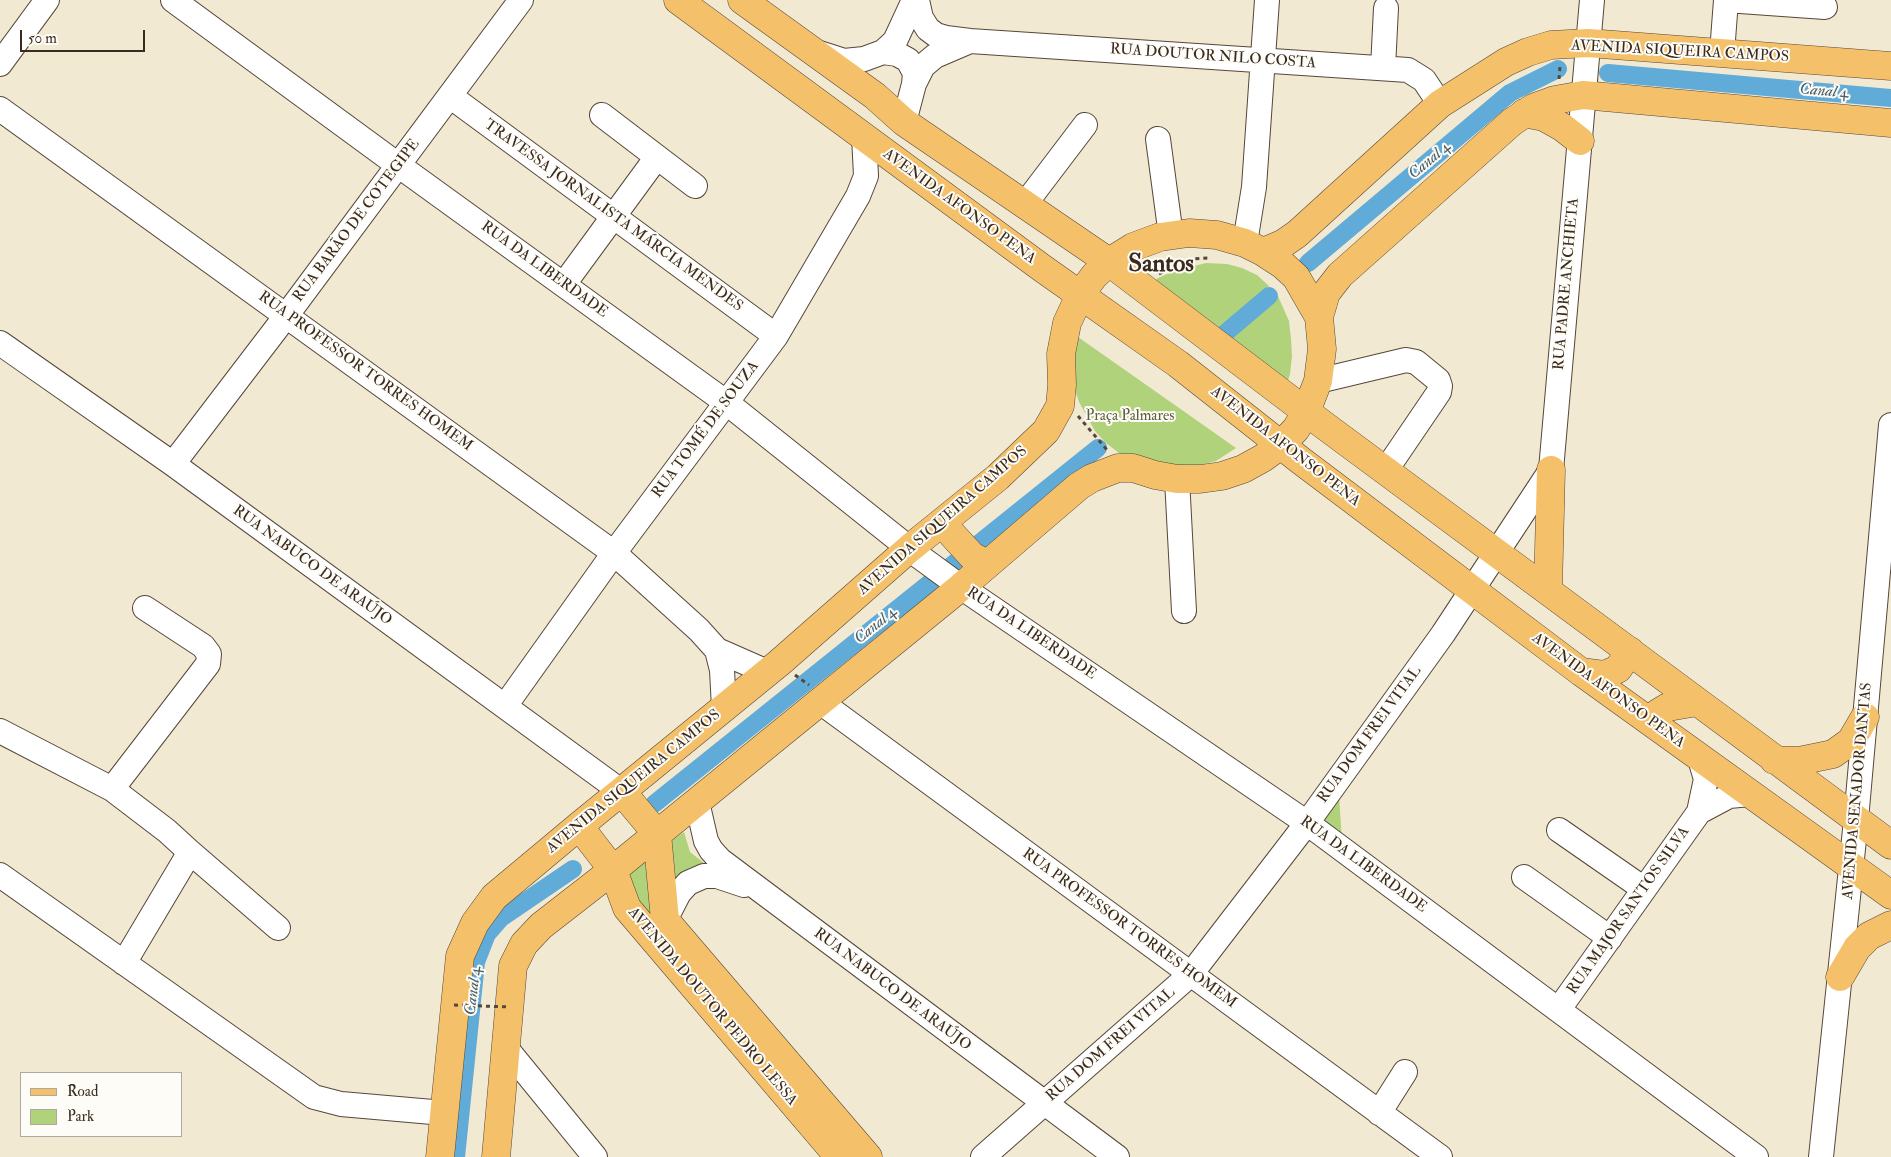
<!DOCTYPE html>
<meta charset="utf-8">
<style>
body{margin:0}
#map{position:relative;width:1891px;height:1157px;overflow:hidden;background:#f2e9d2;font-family:"IM FELL Double Pica",serif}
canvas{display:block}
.legend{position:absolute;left:20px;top:1072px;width:162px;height:65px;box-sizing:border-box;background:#fdfcf7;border:1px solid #afa8a0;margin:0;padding:6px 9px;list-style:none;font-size:15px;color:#3b2a1e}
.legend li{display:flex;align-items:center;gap:10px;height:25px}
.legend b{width:25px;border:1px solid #afa8a0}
.scale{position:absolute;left:20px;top:30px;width:125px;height:22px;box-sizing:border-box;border:2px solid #3b2a1e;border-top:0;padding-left:6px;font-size:15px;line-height:18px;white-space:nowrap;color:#3b2a1e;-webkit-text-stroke:4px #fdfcf7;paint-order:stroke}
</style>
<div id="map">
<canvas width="1891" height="1157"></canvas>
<ul class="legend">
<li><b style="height:6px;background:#f4c16a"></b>Road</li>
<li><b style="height:14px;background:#b0d27a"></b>Park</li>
</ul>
<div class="scale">50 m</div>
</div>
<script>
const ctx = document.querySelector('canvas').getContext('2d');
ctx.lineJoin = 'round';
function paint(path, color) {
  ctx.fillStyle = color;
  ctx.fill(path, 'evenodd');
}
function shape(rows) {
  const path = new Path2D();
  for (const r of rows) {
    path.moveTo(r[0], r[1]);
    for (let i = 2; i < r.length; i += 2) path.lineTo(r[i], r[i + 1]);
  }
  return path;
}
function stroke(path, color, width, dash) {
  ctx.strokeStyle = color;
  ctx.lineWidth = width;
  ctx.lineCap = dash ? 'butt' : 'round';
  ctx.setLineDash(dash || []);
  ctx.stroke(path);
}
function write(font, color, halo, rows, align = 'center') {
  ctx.font = font + ' "IM FELL Double Pica",serif';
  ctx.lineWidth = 4;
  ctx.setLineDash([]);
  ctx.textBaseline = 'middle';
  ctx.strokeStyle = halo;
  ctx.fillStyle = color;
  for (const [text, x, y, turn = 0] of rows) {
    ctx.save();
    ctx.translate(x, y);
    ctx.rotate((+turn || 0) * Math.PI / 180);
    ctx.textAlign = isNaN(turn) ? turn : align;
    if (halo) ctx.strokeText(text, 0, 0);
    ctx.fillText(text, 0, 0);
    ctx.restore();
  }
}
paint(shape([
 [1206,263,1227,264,1242,268,1257,275,1269,286,1214,334,1148,287,1158,278,1174,271],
 [1277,294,1289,321,1291,339,1292,356,1290,374,1285,391,1221,341],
 [1078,337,1236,448,1216,461,1184,469,1134,461,1119,453,1106,443,1095,431,1079,402,1074,386,1074,353],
 [1339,795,1342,841,1318,823],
 [684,832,690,852,704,863,687,869,675,881,670,842],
 [645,862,655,924,632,901,625,876]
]), '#b0d27a');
stroke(shape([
 [1608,73,1891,98],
 [1308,263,1510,93,1558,69],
 [1223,335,1269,296],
 [654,804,1098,448],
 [456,1157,476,962,487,934,501,918,573,869]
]), '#60abd8', 18);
const minor = shape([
 [173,0,398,165,727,403,920,557,961,587,1307,823,1756,1157],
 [917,0,921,18,928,29,936,35,946,38,970,41,1408,70,1424,80,1440,104],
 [1726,0,1825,7],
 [883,52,897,54,908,60,915,73,914,84],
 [819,53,844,61,864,59,883,52,895,41,914,0],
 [1722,53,1726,0],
 [0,64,47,0],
 [1383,68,1386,8],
 [450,96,776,336],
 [0,109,614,553,699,630,717,650,767,672],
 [602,115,695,186],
 [904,122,914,84,923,66,935,56,970,41],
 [1158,139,1171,236],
 [1025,204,1085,125],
 [1245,243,1254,187,1267,0],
 [564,284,657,157],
 [0,343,173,464,622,792],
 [1318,381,1406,360,1416,362,1438,380,1440,386,1439,392,1386,470],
 [173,464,286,316,521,0],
 [1177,479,1184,611],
 [717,650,722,670,724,708],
 [819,701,1440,1157],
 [505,706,614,553,776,336,858,196,866,176,864,136],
 [0,731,112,789,167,831,190,852,124,963],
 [112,789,208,664,209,654,203,646,145,608],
 [697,802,706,841,711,850,720,860,1117,1157],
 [1699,812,1729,796,1750,794],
 [1559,830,1644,889],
 [190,852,278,928],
 [0,875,314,1097,341,1104,444,1113],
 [1524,877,1610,938],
 [665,920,679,893,688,883,704,876,717,876,744,885],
 [1559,1009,1699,812,1706,779,1700,759],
 [506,1048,595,1157],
 [1379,1113,1405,1072],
 [983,1157,1191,974,1307,823,1443,634,1551,470,1592,0],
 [1821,1157,1856,820,1891,425]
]);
const major = shape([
 [678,0,1042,268,1178,364,1300,460,1581,672,1891,895],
 [742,0,875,96,904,122,1109,262,1325,426,1891,845],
 [1524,113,1544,117,1562,127,1580,141],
 [1263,252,1284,243,1297,234,1440,104,1506,62,1528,52,1551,45,1588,43,1891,66],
 [946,519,949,531,972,556,987,564],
 [1548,590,1551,470],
 [1581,672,1604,675,1618,669,1630,651],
 [1652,723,1658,713,1668,707,1697,702],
 [1774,760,1799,761,1833,754,1851,741,1865,717],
 [622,792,657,834,665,920,868,1157],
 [579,826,613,870,627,908,839,1157],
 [1840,977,1857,948,1869,936,1891,925],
 [440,1157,460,956,475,923,494,897,579,826,779,663,910,548,998,477,1046,431,1060,406,1062,385,1061,354,1067,323,1080,295,1094,276,1109,262,1133,247,1160,237,1189,233,1217,235,1245,243,1263,252,1283,265,1296,277,1319,317],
 [496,1157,513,966,524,944,541,926,613,870,961,587,1079,486,1092,478,1118,468,1133,468,1155,475,1177,479,1200,479,1222,476,1243,469,1263,458,1281,445,1296,429,1306,412,1318,381,1322,349,1319,317,1326,293,1340,275,1512,122,1533,108,1555,100,1583,95,1891,123]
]);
stroke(minor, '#564739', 26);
stroke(major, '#564739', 29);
stroke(shape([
 [1559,79,1560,66],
 [1159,274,1179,262,1193,259,1209,258],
 [1078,416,1108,451],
 [795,675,809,685]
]), '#564739', 3, [4, 4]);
stroke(minor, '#fff', 24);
stroke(major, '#f4c16a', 28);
stroke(shape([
 [454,1005,510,1007]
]), '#564739', 3, [4, 4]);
write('15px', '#3b2a1e', '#fdfcf7', [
 ["AVENIDA SIQUEIRA CAMPOS",1680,52,3],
 ["RUA DOUTOR NILO COSTA",1213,57,4],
 ["AVENIDA AFONSO PENA",959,207,36],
 ["TRAVESSA JORNALISTA MÁRCIA MENDES",613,216,36],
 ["RUA BARÃO DE COTEGIPE",357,221,-53],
 ["RUA DA LIBERDADE",544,270,36],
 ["RUA PADRE ANCHIETA",1567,284,-85],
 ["RUA PROFESSOR TORRES HOMEM",365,372,36],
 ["RUA TOMÉ DE SOUZA",706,430,-53],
 ["AVENIDA AFONSO PENA",1285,447,38],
 ["AVENIDA SIQUEIRA CAMPOS",943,521,-41],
 ["RUA NABUCO DE ARAÚJO",312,566,36],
 ["RUA DA LIBERDADE",1031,634,34],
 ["AVENIDA AFONSO PENA",1608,691,36],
 ["RUA DOM FREI VITAL",1370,735,-54],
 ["AVENIDA SIQUEIRA CAMPOS",634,782,-39],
 ["AVENIDA SENADOR DANTAS",1858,791,-85],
 ["RUA DA LIBERDADE",1363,865,36],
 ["RUA MAJOR SANTOS SILVA",1629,911,-55],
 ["RUA PROFESSOR TORRES HOMEM",1129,929,36],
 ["RUA NABUCO DE ARAÚJO",892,990,37],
 ["AVENIDA DOUTOR PEDRO LESSA",712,1007,50],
 ["RUA DOM FREI VITAL",1111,1045,-41]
]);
write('15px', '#5e5c3a', '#fdfcf7', [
 ["Praça Palmares",1130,417]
]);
write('italic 16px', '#4a5e68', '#fdfcf7', [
 ["Canal 4",1824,92,5],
 ["Canal 4",1430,161,-40],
 ["Canal 4",876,626,-39],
 ["Canal 4",474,991,-83]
]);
write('bold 25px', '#3b2a1e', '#fdfcf7', [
 ["Santos",1161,266]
]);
</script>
